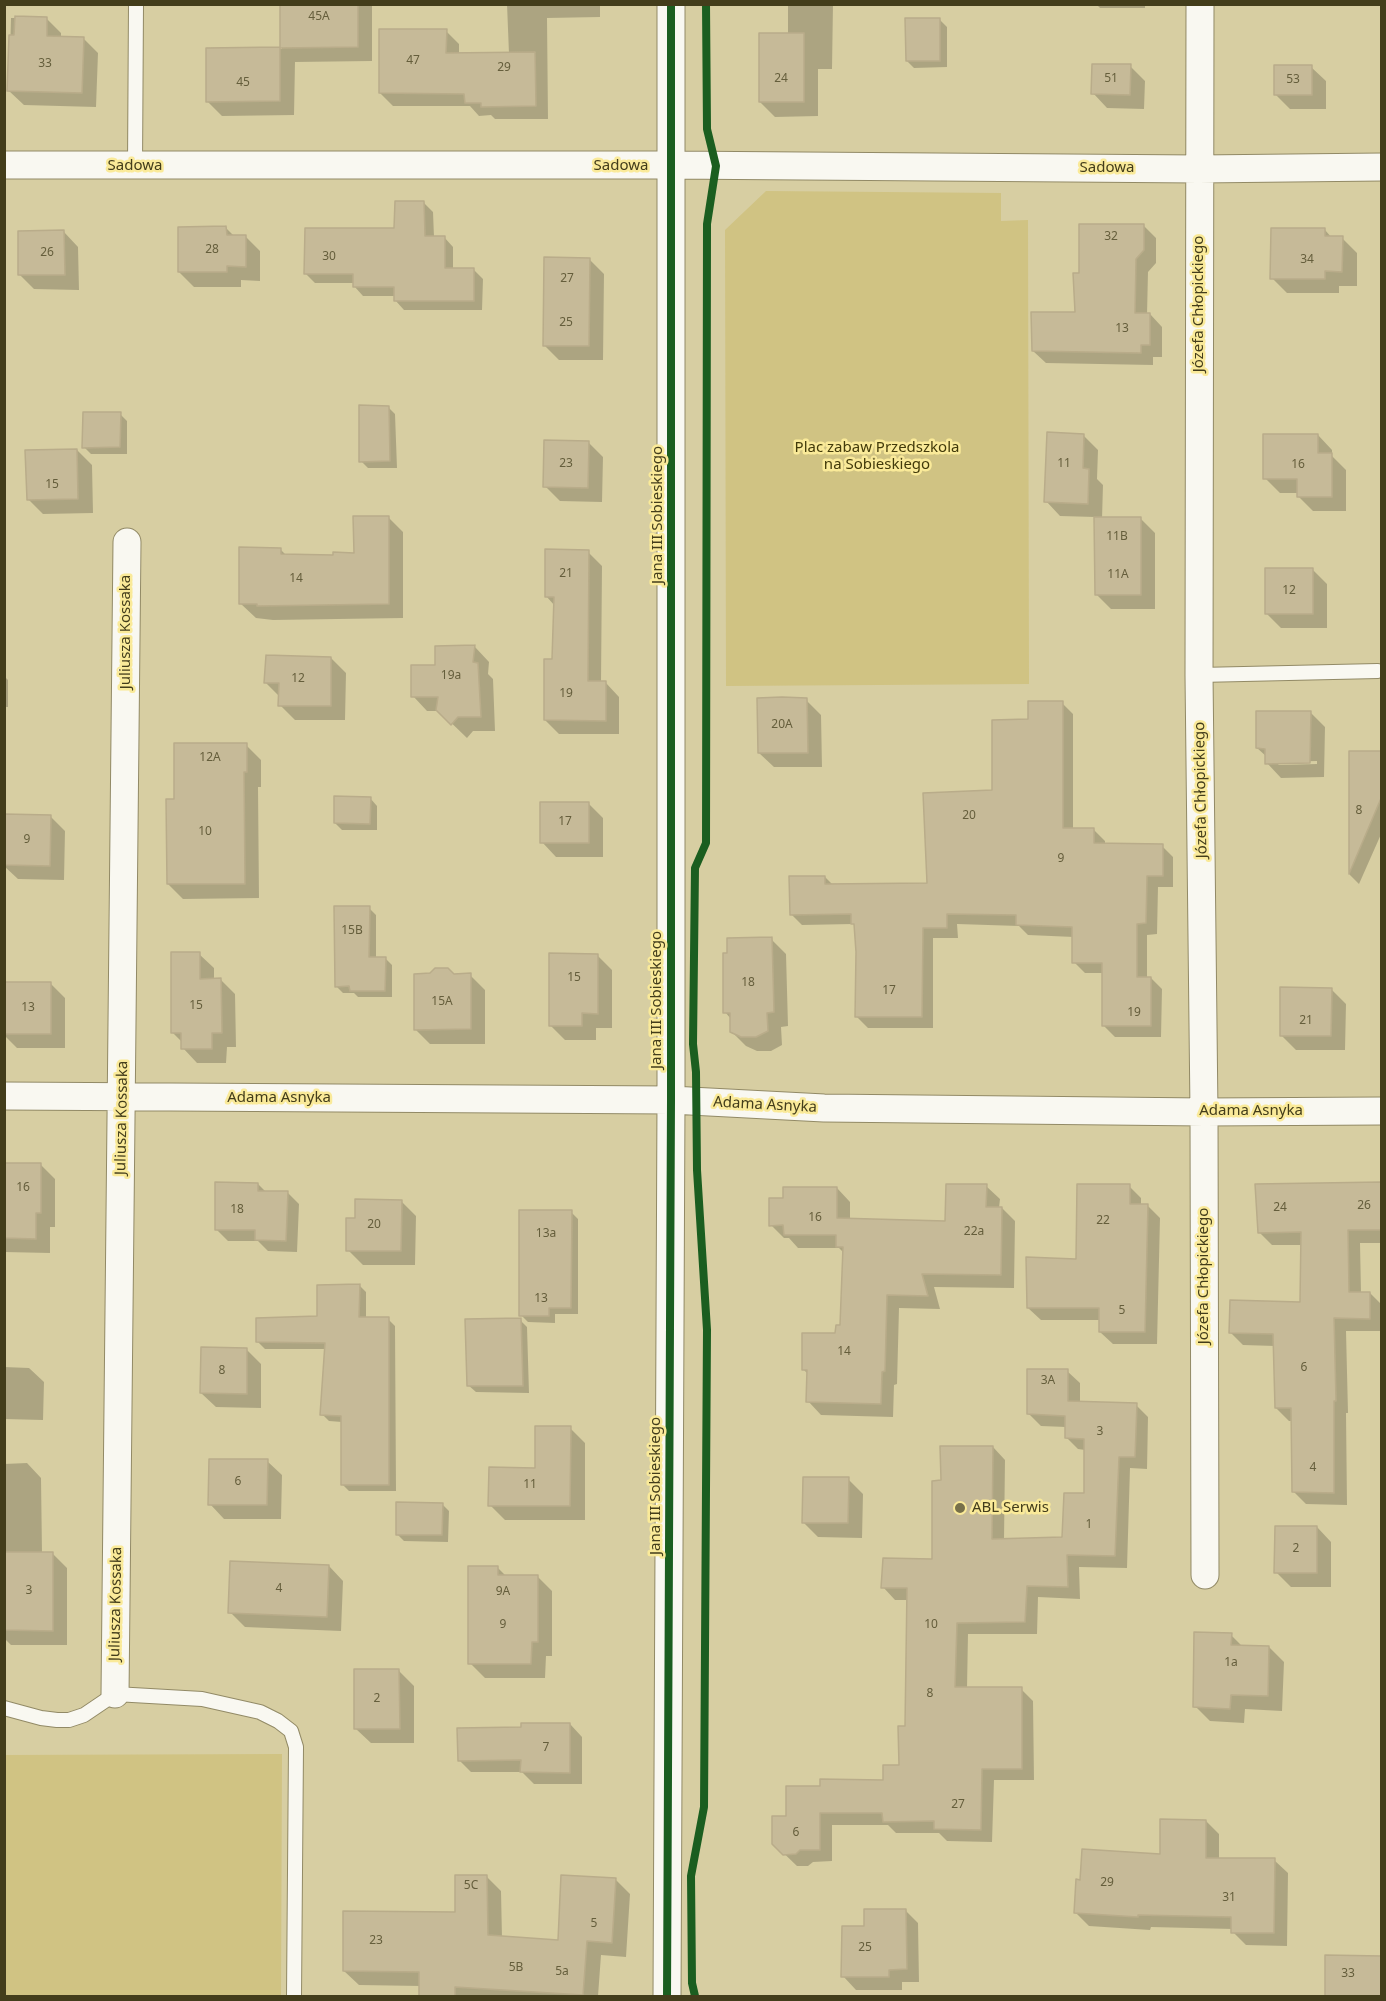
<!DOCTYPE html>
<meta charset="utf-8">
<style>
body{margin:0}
#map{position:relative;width:1386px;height:2001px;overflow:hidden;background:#d7cea2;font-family:"Noto Sans",sans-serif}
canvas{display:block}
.frame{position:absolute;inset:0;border:6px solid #433d1b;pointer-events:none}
</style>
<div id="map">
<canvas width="1386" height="2001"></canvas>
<div class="frame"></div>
</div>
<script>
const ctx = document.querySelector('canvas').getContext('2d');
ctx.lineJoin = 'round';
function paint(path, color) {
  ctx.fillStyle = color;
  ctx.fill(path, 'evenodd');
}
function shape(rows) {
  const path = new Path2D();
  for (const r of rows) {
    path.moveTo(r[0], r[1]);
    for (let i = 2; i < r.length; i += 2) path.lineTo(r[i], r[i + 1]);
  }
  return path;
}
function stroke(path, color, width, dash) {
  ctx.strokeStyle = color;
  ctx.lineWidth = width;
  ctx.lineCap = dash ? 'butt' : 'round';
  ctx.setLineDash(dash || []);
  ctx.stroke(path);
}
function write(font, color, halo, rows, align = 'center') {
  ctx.font = font + ' "Noto Sans",sans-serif';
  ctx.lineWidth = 5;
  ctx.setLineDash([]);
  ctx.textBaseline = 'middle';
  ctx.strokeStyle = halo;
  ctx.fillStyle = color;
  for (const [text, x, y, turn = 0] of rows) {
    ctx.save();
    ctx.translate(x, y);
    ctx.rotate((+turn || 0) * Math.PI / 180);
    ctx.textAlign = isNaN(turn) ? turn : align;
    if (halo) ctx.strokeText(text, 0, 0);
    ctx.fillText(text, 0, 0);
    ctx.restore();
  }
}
paint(shape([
 [766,191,1001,193,1001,221,1028,220,1029,684,726,686,725,230],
 [282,1754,281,1996,5,1996,5,1755]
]), '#d0c383');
paint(shape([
 [281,4,372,4,372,61,295,62,294,115,222,116,207,101,207,50,282,49],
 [507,4,600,4,600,17,547,18,548,119,495,119,491,115,479,116,470,106,393,106,380,93,446,31,459,44,459,55,509,54],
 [788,4,833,4,832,69,818,69,818,116,775,117,760,102,788,34],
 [1096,4,1145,4,1145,8,1100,8],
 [11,18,46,18,61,33,61,38,83,38,98,53,96,107,24,105,9,91],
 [940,20,947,27,947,67,914,68,907,61],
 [1130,66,1145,81,1144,109,1107,108,1093,93],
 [1311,67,1326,81,1326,109,1290,109,1275,94],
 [424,203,433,212,434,237,444,237,453,247,453,269,473,269,483,279,482,310,404,310,395,300,395,296,363,296,354,286,354,283,315,283,306,274,396,229],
 [1143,225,1156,238,1156,263,1148,272,1147,315,1150,314,1162,327,1162,357,1153,357,1153,365,1046,363,1033,351,1077,314,1081,274],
 [226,228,234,236,245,236,260,251,260,281,241,280,241,287,194,287,179,272],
 [1325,230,1332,238,1342,238,1357,253,1357,286,1339,286,1339,293,1287,293,1272,278],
 [64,232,78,247,79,290,34,289,19,274],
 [589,259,604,274,603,360,559,360,544,345],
 [388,407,395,414,397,468,368,468,361,461],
 [120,414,127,421,127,454,91,454,84,447],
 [1083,435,1098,450,1097,479,1103,485,1102,519,1140,518,1155,533,1155,609,1111,609,1096,594,1095,517,1060,516,1046,501],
 [1318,435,1332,450,1332,456,1346,470,1346,511,1313,511,1298,496,1298,493,1280,493,1265,478],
 [588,442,603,457,602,502,560,501,545,486],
 [77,450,92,465,93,513,43,514,28,499],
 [389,518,403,532,403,618,273,620,256,618,241,604,280,549,287,556,334,556,356,554],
 [588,552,602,566,601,683,606,683,619,697,619,734,559,734,545,720,554,661,555,606,546,596],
 [1312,569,1327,584,1327,628,1281,628,1266,613],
 [475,647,489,662,488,674,493,679,495,731,473,731,467,738,439,711,427,711,413,696,437,666],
 [331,658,346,673,345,720,295,720,280,705,280,697,265,682],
 [4,676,8,680,8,707,4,707],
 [806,700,821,715,822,767,774,767,759,753],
 [1062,703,1073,714,1073,829,1094,830,1105,841,1105,845,1162,846,1173,857,1173,887,1158,887,1157,934,1147,935,1147,978,1151,978,1162,989,1161,1037,1115,1037,1103,1025,1104,973,1085,973,1074,962,1074,937,1028,935,1019,926,957,924,958,938,933,938,933,1028,868,1028,857,1017,856,927,853,924,802,925,791,914,825,877,833,885,929,884,994,792,1029,721],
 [1310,712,1325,727,1324,777,1281,778,1267,763,1267,757,1257,748],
 [1317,761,1317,764,1279,765,1276,762],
 [246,745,261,760,261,787,258,787,259,898,183,899,168,884,175,800],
 [1351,752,1382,752,1382,832,1359,884,1349,874],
 [370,798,377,806,377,830,342,830,335,823],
 [588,803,603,818,603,857,556,857,542,842],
 [4,815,50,816,65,831,64,880,18,879,4,866],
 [369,908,376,915,376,958,385,958,392,965,392,997,358,997,354,993,343,993,336,986],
 [771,939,786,954,788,1026,781,1027,782,1045,771,1051,757,1051,746,1046,731,1031,731,1019,725,1012],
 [199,954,214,968,214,980,221,980,235,994,236,1047,227,1047,226,1063,197,1063,183,1048,183,1043,172,1032],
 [597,955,612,970,612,1028,596,1028,596,1040,565,1040,550,1025],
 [453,975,470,975,485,990,485,1044,430,1044,415,1029],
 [4,983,50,983,65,998,65,1048,17,1048,4,1035],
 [1331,989,1346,1004,1345,1050,1296,1050,1281,1035],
 [4,1164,40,1164,55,1179,55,1227,50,1227,50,1253,4,1252],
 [258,1184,266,1192,288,1193,299,1204,297,1252,268,1251,258,1241,228,1241,216,1229],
 [1382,1185,1382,1243,1360,1243,1361,1293,1370,1293,1382,1305,1382,1331,1346,1331,1348,1413,1346,1413,1347,1505,1306,1504,1293,1491,1292,1421,1289,1421,1276,1408,1275,1346,1243,1345,1230,1332,1301,1304,1302,1245,1272,1245,1259,1232],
 [986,1186,1000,1199,999,1208,1002,1208,1015,1221,1014,1288,934,1287,940,1309,899,1308,897,1384,894,1385,893,1417,821,1415,808,1401,808,1374,803,1369,837,1335,842,1327,844,1253,839,1248,798,1248,789,1238,784,1238,771,1225,785,1199,837,1188,850,1202,850,1220,947,1223],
 [1129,1186,1141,1198,1141,1206,1147,1205,1160,1218,1157,1344,1113,1344,1100,1332,1100,1320,1041,1320,1028,1308,1078,1260],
 [401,1201,416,1216,415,1265,363,1265,348,1250,356,1220],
 [571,1212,578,1219,578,1314,555,1314,555,1323,528,1322,521,1315],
 [359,1285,366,1292,366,1318,388,1319,395,1326,396,1491,349,1491,342,1484,342,1422,329,1421,322,1414,326,1349,265,1349,258,1342,318,1318],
 [520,1320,527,1327,529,1393,476,1392,468,1385],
 [246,1349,261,1364,261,1408,216,1407,201,1393],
 [4,1367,29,1368,44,1382,43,1420,4,1419],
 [1067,1371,1080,1383,1080,1403,1136,1405,1148,1417,1147,1469,1130,1468,1127,1568,1079,1567,1080,1599,1038,1597,1037,1634,968,1634,967,1688,1021,1689,1033,1701,1034,1780,994,1780,992,1842,947,1841,939,1833,896,1833,888,1825,832,1825,832,1861,813,1862,808,1866,797,1866,773,1843,787,1818,822,1787,885,1781,901,1766,907,1728,908,1600,895,1600,883,1587,934,1561,942,1482,993,1447,1005,1460,1004,1540,1064,1538,1085,1495,1085,1450,1078,1449,1066,1437,1066,1427,1041,1426,1029,1414],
 [570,1428,585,1443,585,1520,505,1520,490,1505,537,1469],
 [267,1461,282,1475,281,1519,224,1519,210,1504],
 [27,1463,41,1478,42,1553,52,1553,67,1568,67,1645,11,1645,4,1638,4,1464],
 [848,1479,863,1494,862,1538,818,1537,803,1522],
 [442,1504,449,1511,448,1542,404,1541,397,1534],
 [1317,1527,1331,1542,1331,1587,1291,1587,1276,1572],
 [329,1566,343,1581,341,1631,245,1627,230,1612],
 [497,1567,506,1576,537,1576,552,1591,552,1656,546,1656,545,1678,485,1678,470,1663],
 [1231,1635,1243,1647,1269,1647,1284,1662,1282,1711,1245,1709,1244,1723,1210,1721,1195,1706],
 [399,1671,414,1686,414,1743,371,1743,356,1729],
 [570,1724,582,1737,582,1784,534,1784,522,1772,471,1772,459,1760],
 [1206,1821,1219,1834,1219,1859,1274,1860,1288,1873,1287,1946,1246,1945,1233,1932,1233,1929,1151,1927,1150,1930,1089,1926,1076,1913,1082,1881,1162,1856],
 [486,1876,501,1891,502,1938,559,1941,615,1879,630,1894,626,1957,601,1955,598,1996,421,1996,421,1986,359,1985,344,1971,457,1913],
 [905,1910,918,1923,919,1982,902,1982,902,1990,856,1990,843,1976,866,1927],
 [1327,1957,1382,1957,1382,1996,1327,1996]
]), '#0003');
const building = shape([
 [280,4,358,4,358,47,280,48,280,101,206,102,206,48,280,47,280,4],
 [15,16,47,17,47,36,84,37,82,93,7,91,9,35,14,35,15,16],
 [905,18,940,18,940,61,906,61,905,18],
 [379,29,447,29,446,53,535,52,536,106,481,107,481,103,465,103,464,94,379,93,379,29],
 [759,33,804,33,804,102,759,102,759,33],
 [1092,64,1131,64,1130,95,1091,94,1092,64],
 [1274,65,1312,65,1312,95,1274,95,1274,65],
 [395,201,424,201,425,236,445,236,445,268,474,268,474,301,394,301,394,287,353,287,353,274,304,274,305,228,394,228,395,201],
 [1079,224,1144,224,1144,250,1136,259,1135,313,1150,313,1150,345,1141,345,1141,353,1032,351,1031,312,1075,312,1073,273,1079,273,1079,224],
 [226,226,227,235,246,235,246,267,227,266,227,272,178,272,178,227,226,226],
 [1271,228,1325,228,1325,236,1343,236,1342,272,1325,271,1325,279,1270,279,1271,228],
 [64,230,65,275,18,275,18,231,64,230],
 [544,257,590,258,589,346,543,346,544,257],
 [359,405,389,406,390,461,359,462,359,405],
 [83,412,121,412,120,447,82,448,83,412],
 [1047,432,1084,434,1083,468,1089,469,1088,504,1044,502,1047,432],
 [1263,434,1318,434,1318,453,1332,453,1332,497,1297,497,1297,479,1263,479,1263,434],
 [544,440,589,441,588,488,543,487,544,440],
 [77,449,78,499,27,500,25,450,77,449],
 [353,516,389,516,389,604,257,606,257,604,239,604,239,547,281,548,281,554,333,555,333,552,354,553,353,516],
 [1094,517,1141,517,1141,595,1095,595,1094,517],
 [545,549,589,550,588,681,606,681,606,721,544,720,544,659,552,659,554,597,545,597,545,549],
 [1265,568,1313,568,1313,614,1265,614,1265,568],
 [475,645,473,662,478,663,481,717,458,717,451,725,436,710,438,697,411,697,411,665,435,665,435,646,475,645],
 [266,655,331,657,331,706,278,706,279,683,264,683,266,655],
 [782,697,807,698,808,753,758,753,757,698,782,697],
 [1028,701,1063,701,1063,828,1094,828,1094,843,1163,844,1163,876,1147,876,1146,923,1137,924,1137,977,1151,977,1151,1026,1102,1026,1102,963,1072,963,1072,927,1016,925,1016,915,947,914,947,928,923,928,922,1017,855,1017,856,952,854,924,851,924,851,914,790,915,789,876,825,876,825,884,927,883,923,793,992,790,992,720,1028,719,1028,701],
 [1256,711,1311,711,1310,763,1265,764,1265,749,1256,748,1256,711],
 [174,743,247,743,247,772,244,772,245,884,167,884,166,799,174,799,174,743],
 [1349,751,1382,751,1382,796,1349,874,1349,751],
 [334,796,371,797,370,824,334,823,334,796],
 [540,802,589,802,589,843,540,843,540,802],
 [4,814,51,815,50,866,4,865,4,814],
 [334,906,370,906,369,957,386,957,385,991,350,991,349,986,335,987,334,906],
 [772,937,774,1012,767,1013,768,1031,756,1037,741,1037,730,1032,730,1013,723,1013,723,953,727,953,727,938,772,937],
 [171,952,200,952,200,979,221,978,222,1033,212,1033,212,1049,181,1049,181,1033,171,1033,171,952],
 [549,953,598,954,598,1014,582,1013,582,1026,549,1026,549,953],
 [435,968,448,968,454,974,471,973,471,1029,414,1030,414,974,430,973,435,968],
 [4,982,51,982,51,1034,4,1034,4,982],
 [1280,987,1332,988,1331,1036,1280,1036,1280,987],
 [4,1163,41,1163,41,1213,36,1213,36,1239,4,1238,4,1163],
 [215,1182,258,1183,258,1191,288,1191,286,1241,255,1240,255,1230,215,1230,215,1182],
 [1382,1182,1382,1230,1348,1230,1349,1292,1370,1292,1370,1319,1334,1318,1336,1401,1334,1401,1334,1493,1292,1492,1291,1408,1275,1408,1273,1334,1229,1333,1230,1300,1300,1302,1301,1232,1258,1233,1255,1184,1382,1182],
 [946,1184,987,1184,986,1207,1002,1207,1001,1275,922,1274,928,1296,887,1295,885,1371,882,1372,881,1404,806,1402,807,1370,802,1370,802,1333,835,1333,836,1325,840,1325,843,1247,836,1247,836,1235,784,1235,783,1225,769,1226,769,1198,783,1198,783,1187,837,1187,837,1218,945,1221,946,1184],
 [1077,1184,1130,1184,1130,1204,1148,1204,1145,1332,1099,1332,1099,1308,1027,1308,1026,1257,1076,1259,1077,1184],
 [355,1199,402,1200,401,1251,346,1251,346,1218,355,1218,355,1199],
 [519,1210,572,1210,571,1308,549,1308,549,1316,519,1316,519,1210],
 [360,1284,359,1317,389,1317,389,1485,341,1485,341,1416,320,1415,325,1343,256,1342,256,1318,317,1316,317,1285,360,1284],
 [521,1318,523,1386,467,1386,465,1319,521,1318],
 [201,1347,247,1348,247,1394,200,1393,201,1347],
 [1027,1369,1068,1369,1068,1401,1137,1403,1135,1457,1119,1457,1115,1556,1067,1555,1068,1587,1027,1586,1025,1622,957,1623,955,1687,1022,1687,1022,1769,982,1769,981,1830,934,1829,934,1821,883,1822,882,1813,820,1813,820,1850,800,1850,796,1854,783,1855,772,1844,772,1816,786,1816,786,1786,820,1786,820,1779,883,1780,883,1765,899,1765,898,1726,905,1726,907,1588,881,1588,883,1558,932,1559,932,1481,941,1480,940,1446,993,1446,992,1539,1062,1537,1064,1493,1084,1493,1084,1439,1065,1438,1065,1416,1027,1414,1027,1369],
 [535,1426,571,1426,570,1506,488,1506,489,1467,535,1468,535,1426],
 [209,1459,268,1459,267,1505,208,1505,209,1459],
 [803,1477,849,1477,848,1523,802,1523,803,1477],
 [396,1502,443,1503,442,1535,396,1535,396,1502],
 [1275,1526,1317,1526,1317,1573,1274,1573,1275,1526],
 [4,1552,53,1552,53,1631,4,1630,4,1552],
 [230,1561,329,1565,327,1617,228,1613,230,1561],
 [468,1566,498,1566,498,1575,538,1575,538,1642,532,1642,531,1664,468,1664,468,1566],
 [1194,1632,1232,1633,1231,1645,1269,1646,1268,1696,1231,1695,1230,1709,1193,1707,1194,1632],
 [354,1669,399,1669,400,1729,354,1729,354,1669],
 [521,1723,570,1723,570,1773,520,1772,521,1760,458,1761,457,1728,521,1727,521,1723],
 [1160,1819,1206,1820,1206,1858,1275,1858,1274,1933,1231,1933,1231,1917,1138,1915,1138,1917,1074,1913,1076,1879,1080,1880,1082,1849,1160,1854,1160,1819],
 [455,1875,487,1875,488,1935,558,1940,561,1875,616,1878,612,1943,587,1941,583,1995,455,1987,455,1996,419,1996,419,1972,343,1971,343,1911,455,1912,455,1875],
 [864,1909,906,1909,907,1969,889,1970,889,1977,841,1977,842,1926,864,1926,864,1909],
 [1325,1955,1382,1956,1382,1996,1325,1996,1325,1955]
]);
paint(building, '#c6ba98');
stroke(building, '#b9ac8a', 1.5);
const service = shape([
 [135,166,136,4],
 [1199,675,1378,671],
 [4,1708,41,1718,57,1720,69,1720,84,1715,115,1694,202,1699,260,1712,278,1721,291,1731,296,1747,294,1996]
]);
const minor = shape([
 [1200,4,1199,675,1204,1112,1205,1575],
 [4,165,671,165,1199,169,1382,167],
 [4,1096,671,1100,824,1108,1204,1112,1382,1111],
 [115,1694,127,542],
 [667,1996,671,1100,671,4]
]);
stroke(service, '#928a66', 16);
stroke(minor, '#928a66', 29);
stroke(service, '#f9f8f1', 14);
stroke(minor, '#f9f8f1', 27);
stroke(shape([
 [667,1996,671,1100,671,4],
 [695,1996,692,1983,691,1876,704,1807,707,1330,697,1170,696,1072,693,1044,695,868,706,843,707,224,716,166,707,129,706,4]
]), '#1b5e20', 8);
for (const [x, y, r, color] of [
 [960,1508,6,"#77704a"]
]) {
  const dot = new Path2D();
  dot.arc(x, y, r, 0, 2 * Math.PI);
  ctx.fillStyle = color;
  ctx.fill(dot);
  stroke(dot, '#faea99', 2);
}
write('12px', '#655e3c', null, [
 ["45A",319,17],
 ["47",413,61],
 ["33",45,64],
 ["29",504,68],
 ["24",781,79],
 ["51",1111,79],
 ["53",1293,80],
 ["45",243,83],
 ["32",1111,237],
 ["28",212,250],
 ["26",47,253],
 ["30",329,257],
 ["34",1307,260],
 ["27",567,279],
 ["25",566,323],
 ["13",1122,329],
 ["23",566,464],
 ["11",1064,464],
 ["16",1298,465],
 ["15",52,485],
 ["11B",1117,537],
 ["21",566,574],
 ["11A",1118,575],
 ["14",296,579],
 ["12",1289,591],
 ["19a",451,676],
 ["12",298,679],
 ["19",566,694],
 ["20A",782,725],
 ["12A",210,758],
 ["8",1359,811],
 ["20",969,816],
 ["17",565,822],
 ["10",205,832],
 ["9",27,840],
 ["9",1061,859],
 ["15B",352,931],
 ["15",574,978],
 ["18",748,983],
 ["17",889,991],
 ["15A",442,1002],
 ["15",196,1006],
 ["13",28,1008],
 ["19",1134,1013],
 ["21",1306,1021],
 ["16",23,1188],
 ["26",1364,1206],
 ["24",1280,1208],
 ["18",237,1210],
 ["16",815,1218],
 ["22",1103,1221],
 ["20",374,1225],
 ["22a",974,1232],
 ["13a",546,1234],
 ["13",541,1299],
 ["5",1122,1311],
 ["14",844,1352],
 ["6",1304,1368],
 ["8",222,1371],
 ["3A",1048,1381],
 ["3",1100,1432],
 ["4",1313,1468],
 ["6",238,1482],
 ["11",530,1485],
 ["1",1089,1525],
 ["2",1296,1549],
 ["4",279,1589],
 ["3",29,1591],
 ["9A",503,1592],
 ["9",503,1625],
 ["10",931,1625],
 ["1a",1231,1663],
 ["8",930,1694],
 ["2",377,1699],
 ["7",546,1748],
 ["27",958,1805],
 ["6",796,1833],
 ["29",1107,1883],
 ["5C",471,1886],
 ["31",1229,1898],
 ["5",594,1924],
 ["23",376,1941],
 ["25",865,1948],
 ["5B",516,1968],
 ["5a",562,1972],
 ["33",1348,1974]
]);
write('15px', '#433d1b', '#faea99', [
 ["Sadowa",135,166],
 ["Sadowa",621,166],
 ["Sadowa",1107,168],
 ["Józefa Chłopickiego",1199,304,-90],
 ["Jana III Sobieskiego",658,515,-90],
 ["Juliusza Kossaka",126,632,-90],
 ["Józefa Chłopickiego",1201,790,-91],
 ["Jana III Sobieskiego",657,1000,-90],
 ["Adama Asnyka",279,1098],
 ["Adama Asnyka",765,1105,3],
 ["Adama Asnyka",1251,1111],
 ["Juliusza Kossaka",122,1118,-89],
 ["Józefa Chłopickiego",1204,1276,-90],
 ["Jana III Sobieskiego",656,1486,-90],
 ["Juliusza Kossaka",116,1604,-89]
]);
write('15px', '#423a0a', '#faea99', [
 ["Plac zabaw Przedszkola",877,448],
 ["na Sobieskiego",877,465]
]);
write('15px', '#433d1b', '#faea99', [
 ["ABL Serwis",972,1508]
], 'left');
</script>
